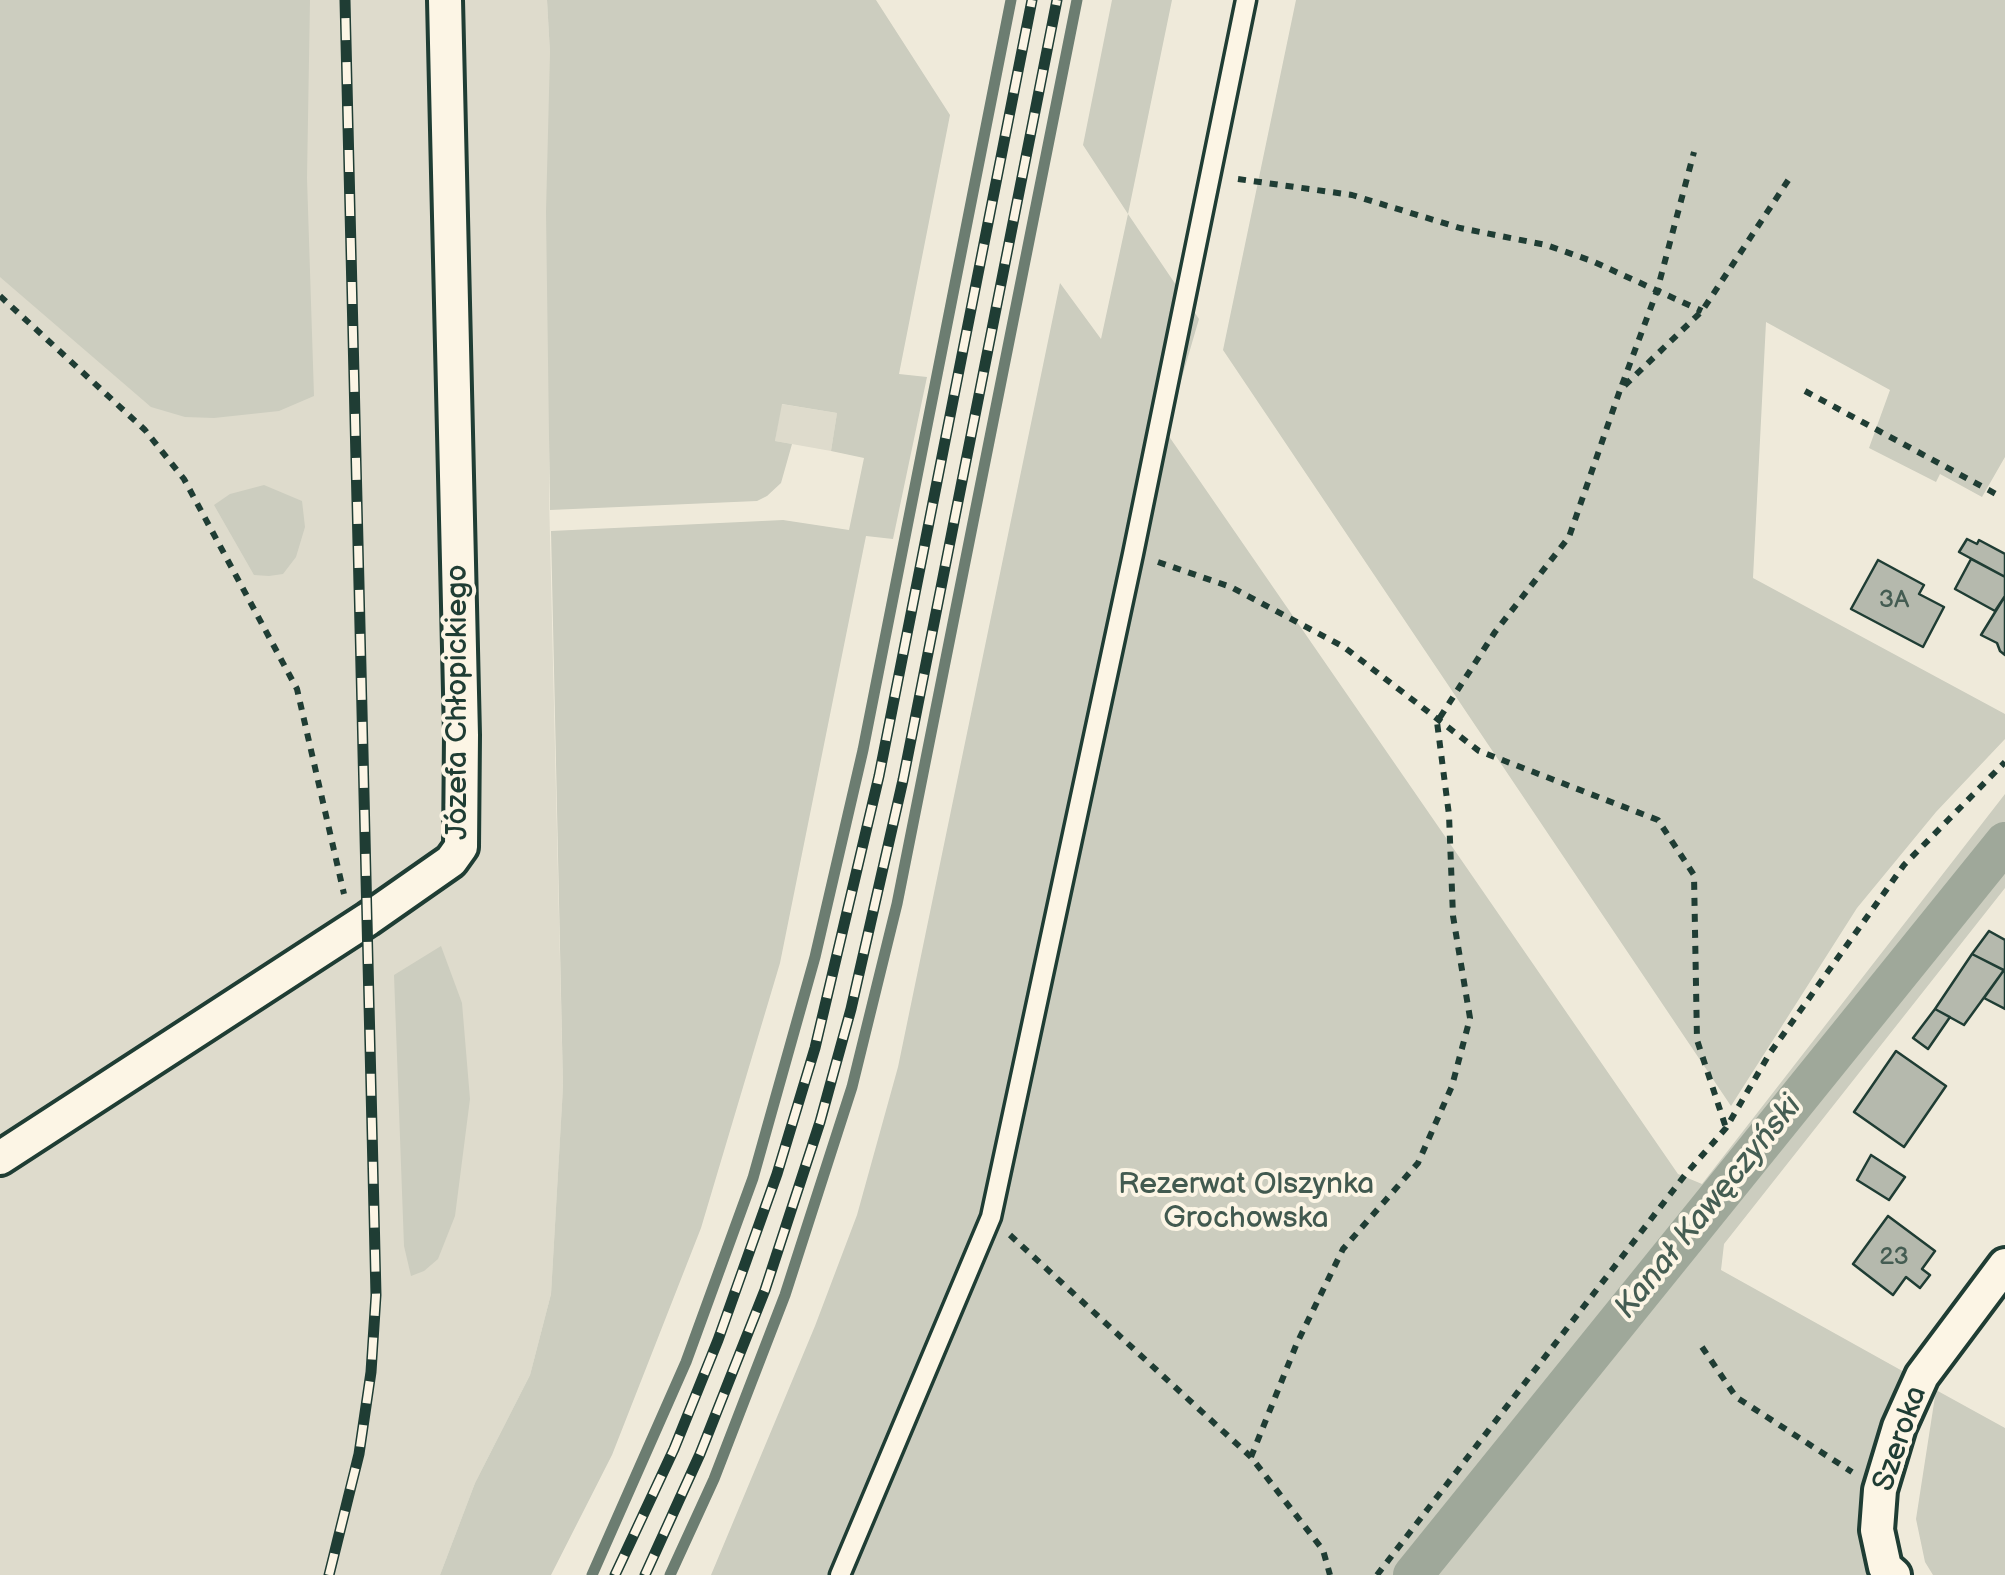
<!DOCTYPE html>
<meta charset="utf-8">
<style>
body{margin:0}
canvas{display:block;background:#efeada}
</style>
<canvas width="2005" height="1575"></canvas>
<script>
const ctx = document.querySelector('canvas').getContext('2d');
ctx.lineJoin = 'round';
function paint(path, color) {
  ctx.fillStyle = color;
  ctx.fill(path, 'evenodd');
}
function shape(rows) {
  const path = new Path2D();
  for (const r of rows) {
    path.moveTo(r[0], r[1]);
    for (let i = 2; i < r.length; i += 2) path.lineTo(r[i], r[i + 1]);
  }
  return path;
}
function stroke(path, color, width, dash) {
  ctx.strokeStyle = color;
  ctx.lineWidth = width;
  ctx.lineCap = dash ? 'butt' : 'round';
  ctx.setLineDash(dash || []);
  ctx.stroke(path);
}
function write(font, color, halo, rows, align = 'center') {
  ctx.font = font + ' "Balsamiq Sans",sans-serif';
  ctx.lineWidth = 8;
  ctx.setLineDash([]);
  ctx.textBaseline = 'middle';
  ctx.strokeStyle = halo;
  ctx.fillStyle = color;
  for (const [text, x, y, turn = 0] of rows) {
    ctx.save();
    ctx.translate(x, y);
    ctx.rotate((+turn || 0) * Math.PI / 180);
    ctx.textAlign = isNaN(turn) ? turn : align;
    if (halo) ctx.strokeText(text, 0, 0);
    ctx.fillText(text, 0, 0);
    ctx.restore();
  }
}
paint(shape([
 [0,0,547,0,550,53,549,495,563,1088,551,1294,530,1375,475,1483,440,1575,0,1575],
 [781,404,837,413,831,451,775,441]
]), '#dedbcc');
paint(shape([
 [0,0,310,0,307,178,314,396,279,411,214,418,185,417,151,407,0,277],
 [547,0,876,0,950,115,899,374,927,377,893,539,866,536,780,963,701,1228,612,1455,551,1575,440,1575,475,1483,530,1375,551,1294,563,1087,551,531,783,520,849,530,864,458,831,451,837,413,782,404,775,441,792,444,781,483,767,496,757,501,550,510,546,212,550,53],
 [1112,0,1172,0,1128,214,1199,319,1166,432,1678,1174,1702,1184,2005,794,2005,888,1724,1244,1721,1270,1906,1373,1876,1575,711,1575,815,1326,857,1215,898,1067,1060,283,1101,339,1128,214,1083,145],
 [1296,0,2005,0,2005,457,1982,497,1940,474,1936,482,1869,448,1890,390,1766,322,1753,578,2005,714,2005,739,1936,812,1857,908,1731,1106,1223,350],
 [264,485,302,501,305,527,296,557,283,574,269,576,254,575,214,505,230,494],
 [441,946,462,1003,470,1099,455,1216,438,1259,424,1271,411,1276,404,1246,394,975],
 [1936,1390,2005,1428,2005,1575,1933,1575,1925,1562,1916,1519]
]), '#cccdbf');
stroke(shape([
 [592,1575,686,1362,753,1178,815,957,863,750,1011,0],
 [670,1575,714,1479,785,1295,852,1087,897,904,1077,0]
]), '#6c7d71', 11);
stroke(shape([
 [1413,1575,2005,842]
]), '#9fa89a', 40);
const building = shape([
 [1967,539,1977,544,1979,540,2005,554,2005,577,1959,552,1967,539],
 [1971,559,2005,577,2005,596,1995,611,1955,589,1971,559],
 [1878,560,1924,585,1919,594,1944,607,1923,647,1851,609,1878,560],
 [2005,596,2005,655,2000,651,1997,643,1981,635,2005,596],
 [1989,931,2005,940,2005,971,1972,954,1989,931],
 [1972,954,2004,970,1964,1025,1935,1009,1972,954],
 [2004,970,2005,971,2005,1009,1984,998,2004,970],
 [1935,1009,1950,1017,1928,1049,1913,1038,1935,1009],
 [1896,1051,1946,1086,1904,1147,1854,1112,1896,1051],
 [1871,1155,1905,1177,1889,1200,1857,1180,1871,1155],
 [1888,1216,1935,1251,1922,1269,1930,1275,1920,1288,1906,1277,1893,1295,1853,1264,1888,1216]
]);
paint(building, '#b5b9ad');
stroke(building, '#1f3d34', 2.5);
const service = shape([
 [840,1575,991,1217,1133,554,1246,0]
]);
const minor = shape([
 [0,1158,368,919,451,861,461,847,462,735,445,0],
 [1894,1575,1885,1567,1877,1530,1880,1490,1899,1427,1922,1376,2005,1265]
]);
stroke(service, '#1f3d34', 25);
stroke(minor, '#1f3d34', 40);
stroke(shape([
 [1238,179,1352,195,1460,228,1546,245,1592,261,1702,311],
 [0,296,145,430,184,479,297,689,344,894],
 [1622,385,1657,291,1694,152],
 [1805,391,1996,494],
 [1158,562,1231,587,1344,647,1479,751,1658,820,1694,875,1697,1040,1726,1128],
 [1010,1235,1251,1457,1323,1550,1330,1575],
 [1702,1347,1736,1397,1852,1472],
 [1251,1457,1297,1343,1343,1249,1418,1163,1452,1086,1470,1018,1453,916,1449,815,1437,722,1495,632,1569,537,1620,390,1702,311,1789,179],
 [1377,1575,1685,1175,1726,1128,1770,1053,1904,865,2005,762]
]), '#1f3d34', 6, [8, 8]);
stroke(service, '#fcf5e5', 18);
stroke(minor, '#fcf5e5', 32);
const rail = shape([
 [329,1575,359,1454,371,1372,376,1295,345,0],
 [615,1575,674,1449,718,1340,777,1174,815,1048,879,776,1032,0],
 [645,1575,700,1454,765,1290,820,1122,851,1009,903,780,1057,0]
]);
stroke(rail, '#1f3d34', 11);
stroke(rail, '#fcf5e5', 8, [22]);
write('25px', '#445c52', null, [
 ["3A",1894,601],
 ["23",1894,1258]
]);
write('30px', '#1f3d34', '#fcf5e5', [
 ["Józefa Chłopickiego",458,702,-90],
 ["Szeroka",1901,1439,-71]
]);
write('30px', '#425a50', '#fcf5e5', [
 ["Rezerwat Olszynka",1246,1185],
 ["Grochowska",1246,1219]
]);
write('italic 32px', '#455d53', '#fcf5e5', [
 ["Kanał Kawęczyński",1709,1208,-51]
]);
</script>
